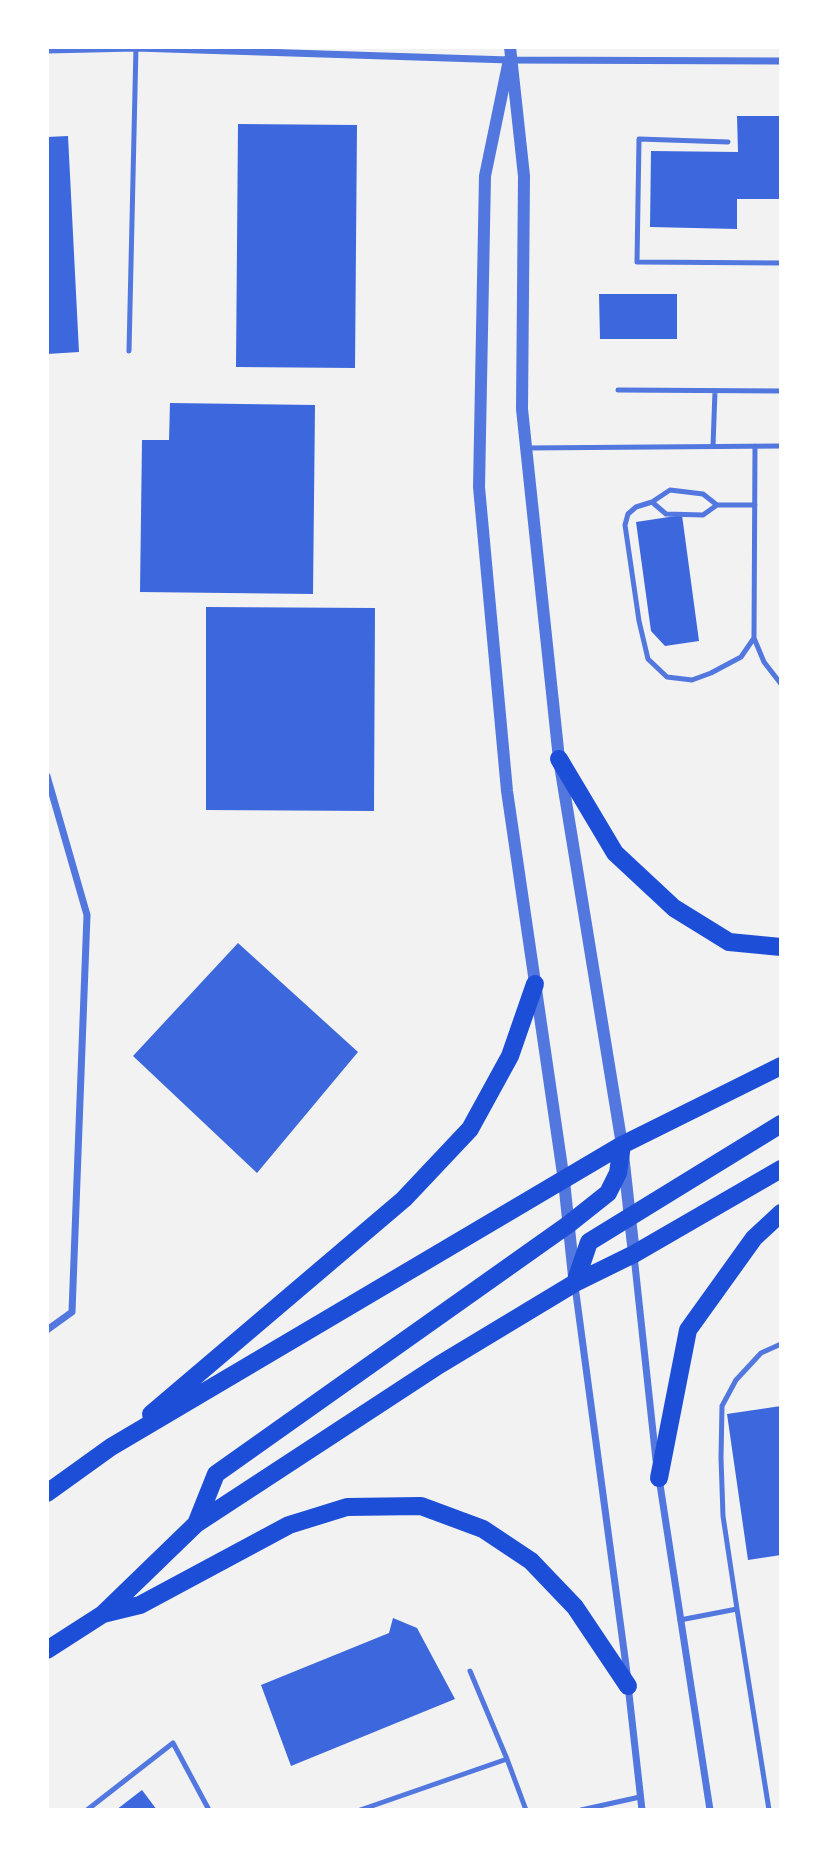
<!DOCTYPE html>
<style>
body{margin:0}
#map{position:relative;width:828px;height:1857px;overflow:hidden;background:#f2f2f2;font-family:Helvetica,sans-serif}
canvas{display:block}
.frame{position:absolute;inset:0;border:49px solid #fff;pointer-events:none}
</style>
<div id="map">
<canvas width="828" height="1857"></canvas>
<div class="frame"></div>
</div>
<script>
const ctx = document.querySelector('canvas').getContext('2d');
ctx.lineJoin = 'round';
function paint(path, color) {
  ctx.fillStyle = color;
  ctx.fill(path, 'evenodd');
}
function shape(rows) {
  const path = new Path2D();
  for (const r of rows) {
    path.moveTo(r[0], r[1]);
    for (let i = 2; i < r.length; i += 2) path.lineTo(r[i], r[i + 1]);
  }
  return path;
}
function stroke(path, color, width, dash) {
  ctx.strokeStyle = color;
  ctx.lineWidth = width;
  ctx.lineCap = dash ? 'butt' : 'round';
  ctx.setLineDash(dash || []);
  ctx.stroke(path);
}
paint(shape([
 [737,116,781,116,781,199,737,199,737,229,650,227,651,151,738,152],
 [238,124,357,125,355,368,236,367],
 [68,136,79,352,47,354,47,137],
 [599,294,677,294,677,339,600,339],
 [170,403,315,405,313,594,140,592,142,440,169,440],
 [682,515,699,641,665,646,651,631,636,522],
 [206,607,375,608,374,811,206,810],
 [238,943,358,1052,257,1173,133,1056],
 [781,1406,781,1555,748,1560,727,1414],
 [393,1618,417,1628,455,1699,291,1766,261,1685,389,1633],
 [142,1790,157,1810,116,1810]
]), '#3d67dc');
stroke(shape([
 [728,142,639,139,637,262,781,263],
 [129,351,136,47],
 [618,390,781,391],
 [713,446,715,391],
 [755,446,754,638,764,662,781,684],
 [526,448,781,446],
 [652,502,666,514,703,515,717,505],
 [754,638,741,657,711,673,692,680,667,677,648,659,639,621,625,525,628,514,636,507,652,502,670,490,703,494,717,505,755,505],
 [737,1609,723,1516,721,1458,722,1406,736,1380,761,1353,781,1344],
 [680,1620,737,1609,769,1810],
 [470,1671,507,1759],
 [369,1807,507,1759,526,1810],
 [87,1810,173,1743,209,1810],
 [360,1810,369,1807,370,1810],
 [581,1810,640,1797]
]), '#5277de', 5);
stroke(shape([
 [47,50,136,48,509,60,781,61],
 [47,776,87,915,72,1312,47,1330],
 [634,1256,656,1460],
 [575,1286,627,1673],
 [659,1478,710,1810],
 [628,1685,642,1810]
]), '#5277de', 7);
stroke(shape([
 [510,47,524,176,522,409,559,759,622,1145,634,1254],
 [509,60,485,176,479,487,507,791,564,1181,574,1276]
]), '#5277de', 12);
stroke(shape([
 [559,759,615,853,674,908,729,942,781,947],
 [575,1283,589,1242,781,1124],
 [151,1414,404,1199,470,1129,510,1056,535,984],
 [659,1478,688,1330,754,1238,781,1213],
 [47,1493,111,1447,622,1145,781,1066],
 [196,1524,216,1474,569,1224,608,1193,618,1173,622,1145],
 [103,1614,140,1605,289,1525,347,1507,421,1506,483,1529,531,1561,575,1607,628,1686],
 [47,1650,103,1614,196,1524,439,1365,575,1283,634,1254,781,1169]
]), '#1d4ed8', 18);
</script>
